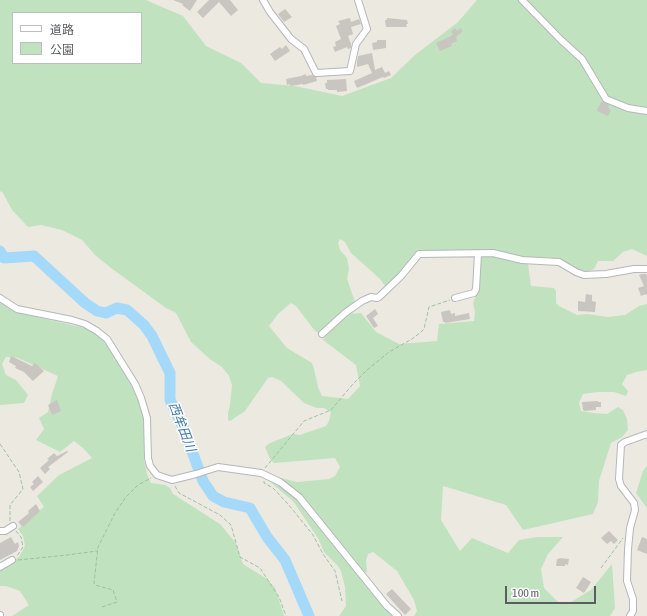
<!DOCTYPE html>
<meta charset="utf-8">
<style>
body{margin:0}
#map{position:relative;width:647px;height:616px;overflow:hidden;background:#ece9e1;font-family:"Asap Condensed","Noto Sans JP",sans-serif}
canvas{display:block}
.legend{position:absolute;left:12px;top:12px;width:130px;height:52px;box-sizing:border-box;background:#fff;border:1px solid #bdbec0;margin:0;padding:5px 7px;list-style:none;font-size:12px;color:#5a5d61}
.legend li{display:flex;align-items:center;gap:8px;height:20px}
.legend b{width:20px;border:1px solid #bdbec0}
.scale{position:absolute;left:505px;top:586px;width:91px;height:18px;box-sizing:border-box;border:2px solid #5a5d61;border-top:0;padding-left:5px;font-size:12px;line-height:14px;white-space:nowrap;color:#5a5d61;-webkit-text-stroke:3px #fff;paint-order:stroke}
</style>
<div id="map">
<canvas width="647" height="616"></canvas>
<ul class="legend">
<li><b style="height:5px;background:#fff"></b>道路</li>
<li><b style="height:11px;background:#c1e2bf"></b>公園</li>
</ul>
<div class="scale">100 m</div>
</div>
<script>
const ctx = document.querySelector('canvas').getContext('2d');
ctx.lineJoin = 'round';
function paint(path, color) {
  ctx.fillStyle = color;
  ctx.fill(path, 'evenodd');
}
function shape(rows) {
  const path = new Path2D();
  for (const r of rows) {
    path.moveTo(r[0], r[1]);
    for (let i = 2; i < r.length; i += 2) path.lineTo(r[i], r[i + 1]);
  }
  return path;
}
function stroke(path, color, width, dash) {
  ctx.strokeStyle = color;
  ctx.lineWidth = width;
  ctx.lineCap = dash ? 'butt' : 'round';
  ctx.setLineDash(dash || []);
  ctx.stroke(path);
}
function write(font, color, halo, rows, align = 'center') {
  ctx.font = font + ' "Asap Condensed","Noto Sans JP",sans-serif';
  ctx.lineWidth = 3;
  ctx.setLineDash([]);
  ctx.textBaseline = 'middle';
  ctx.strokeStyle = halo;
  ctx.fillStyle = color;
  for (const [text, x, y, turn = 0] of rows) {
    ctx.save();
    ctx.translate(x, y);
    ctx.rotate((+turn || 0) * Math.PI / 180);
    ctx.textAlign = isNaN(turn) ? turn : align;
    if (halo) ctx.strokeText(text, 0, 0);
    ctx.fillText(text, 0, 0);
    ctx.restore();
  }
}
paint(shape([
 [0,0,146,0,183,16,206,46,241,63,261,83,295,86,342,96,391,78,415,55,458,22,477,0,647,0,647,256,632,249,623,252,613,261,598,261,594,269,584,273,558,260,523,258,495,251,450,253,423,251,418,253,415,256,391,285,385,286,380,279,351,253,345,242,340,239,338,243,340,250,347,258,349,269,347,279,355,302,320,334,315,331,296,306,291,303,278,314,269,326,287,348,312,363,314,369,318,387,322,396,348,399,360,386,356,365,323,340,325,337,348,314,361,313,376,332,399,344,437,341,439,324,474,321,475,312,473,303,477,291,479,257,480,256,493,255,528,264,531,286,554,288,556,291,556,303,559,306,577,315,587,314,608,317,625,315,639,306,647,304,647,370,636,372,627,375,622,384,628,391,626,396,614,392,598,392,583,394,579,403,581,411,593,413,607,414,618,407,623,410,627,419,628,430,622,437,611,443,599,481,598,502,593,514,523,530,506,505,443,486,441,520,460,551,472,538,508,553,519,540,537,537,563,537,548,554,541,569,544,588,558,602,571,602,591,590,612,564,615,608,610,616,414,616,417,611,414,600,397,571,373,552,368,554,366,560,367,572,364,573,302,495,288,484,273,476,297,482,329,479,335,476,340,467,335,458,274,463,270,459,265,447,270,443,293,434,300,435,326,426,329,421,331,412,324,408,317,408,304,403,281,381,272,377,268,378,245,411,230,421,228,420,228,413,230,405,232,385,229,376,222,367,211,360,191,342,176,313,166,308,111,268,95,255,82,240,62,230,41,225,28,227,12,210,3,193,0,191],
 [13,13,141,13,141,63,13,63],
 [0,302,11,310,24,314,85,328,92,330,102,339,110,348,137,395,142,408,144,425,144,459,147,474,151,483,165,485,170,488,173,494,220,524,235,542,243,564,267,579,275,588,284,616,12,616,29,605,20,591,6,586,0,586,0,569,19,557,25,546,23,536,18,529,44,507,37,496,59,475,92,458,83,448,74,441,60,452,36,440,44,429,39,418,48,412,52,394,58,376,18,358,6,357,2,364,6,375,16,380,28,395,24,403,0,405],
 [647,466,647,508,636,493,643,471],
 [269,481,287,490,298,499,394,616,339,616,346,606,345,587,341,571,338,566,324,552,318,538,293,501]
]), '#c1e2bf');
stroke(shape([
 [0,251,4,258,34,256,85,303,97,311,106,313,117,308,127,310,144,325,152,336,170,373,170,400,183,427,203,481,213,496,224,502,250,508,267,537,285,560,309,616]
]), '#a4d9f9', 11);
paint(shape([
 [173,0,197,0,190,11,182,5,183,4],
 [209,0,230,0,238,10,231,16,219,2,203,18,197,12],
 [285,9,292,17,284,22,278,14],
 [350,18,351,22,359,19,361,24,351,27,353,34,348,36,351,44,351,48,348,49,347,47,335,52,333,47,336,46,335,42,341,39,336,26,340,24,338,21],
 [387,18,407,20,408,24,406,24,407,27,386,27,385,20,387,20],
 [455,28,457,31,460,28,463,31,456,37,457,41,451,44,452,46,440,51,436,43,451,36,453,34,451,31],
 [377,40,386,40,386,48,373,50,372,43,377,42],
 [286,45,290,51,275,61,270,54,280,47,282,49],
 [372,53,375,70,382,67,385,73,389,71,391,75,384,78,383,77,357,88,354,81,372,73,368,64,357,67,357,62,358,56],
 [306,74,306,76,312,75,316,77,317,81,303,85,303,84,290,86,290,84,287,85,286,79,301,76],
 [346,79,347,91,337,92,337,90,328,90,328,89,326,89,325,83,327,83,327,80],
 [602,101,609,105,608,108,611,110,608,116,597,111,597,110],
 [642,274,646,274,647,276,647,294,641,296,638,288,644,286,639,275],
 [586,294,592,295,592,301,596,302,595,312,578,311,578,301,585,302],
 [375,309,378,314,373,318,378,326,374,328,366,316],
 [450,310,451,314,455,313,455,316,469,313,470,319,445,323,445,322,443,322,441,312],
 [11,356,32,366,35,363,44,371,33,381,24,372,15,368,16,366,9,362],
 [57,400,61,411,52,415,48,405],
 [598,401,598,402,601,402,601,407,596,407,596,410,584,411,583,410,582,402],
 [67,451,68,452,48,467,50,469,45,474,40,468,49,460,47,459,54,453,57,456],
 [38,476,43,482,33,491,30,487,34,484,32,482],
 [36,504,40,511,23,527,18,522,29,513,28,511],
 [609,531,618,540,614,544,611,541,607,544,601,538],
 [11,537,15,544,18,542,19,546,17,551,0,560,0,543],
 [642,537,647,539,647,554,637,550],
 [559,558,569,559,568,565,565,564,565,566,556,566,557,559,559,559],
 [583,577,591,582,584,593,576,588],
 [392,589,411,609,405,615,386,594]
]), '#c9c5c0');
const street = shape([
 [263,0,270,12,291,39,304,49,316,73,350,71,356,44,367,29,358,0],
 [522,0,561,40,582,59,606,99,628,108,647,111],
 [0,298,17,309,72,320,85,324,97,331,107,339,135,384,141,398,147,418,148,458,150,466,157,475,172,480,196,474,218,467,261,473,280,482,299,497,387,606,398,616],
 [455,298,474,293,476,289,478,254],
 [322,334,345,313,362,301,371,297,377,298,379,297,401,276,419,254,493,253,522,260,559,262,576,272,584,275,606,274,634,269,647,269],
 [0,531,5,531,13,526],
 [0,567,12,560],
 [0,615,0,616],
 [630,616,633,611,633,599,627,581,628,549,630,528,635,510,634,503,621,486,619,479,621,445,625,442,647,434]
]);
stroke(street, '#b4b7bb', 8);
stroke(shape([
 [0,444,19,472,23,489,10,505,10,521],
 [265,468,304,421,331,410,353,384,367,370,389,352,412,339,421,332,424,329,429,307,450,300],
 [264,481,264,483,273,488,288,504,313,535,323,554,335,571,342,601],
 [175,486,179,493,220,515,231,525,240,557,260,568,279,597,286,616],
 [16,531,21,537,23,547,17,556],
 [18,560,67,555,97,551],
 [601,568,623,538],
 [102,607,117,602,113,590,95,585,94,583,98,547,115,513,126,497,138,485,151,478]
]), '#99c2a2', 1, [4, 2]);
stroke(street, '#fff', 6);
write('italic 13px', '#437aa9', '#fff', [
 ["西牟田川",182,427,69]
]);
</script>
